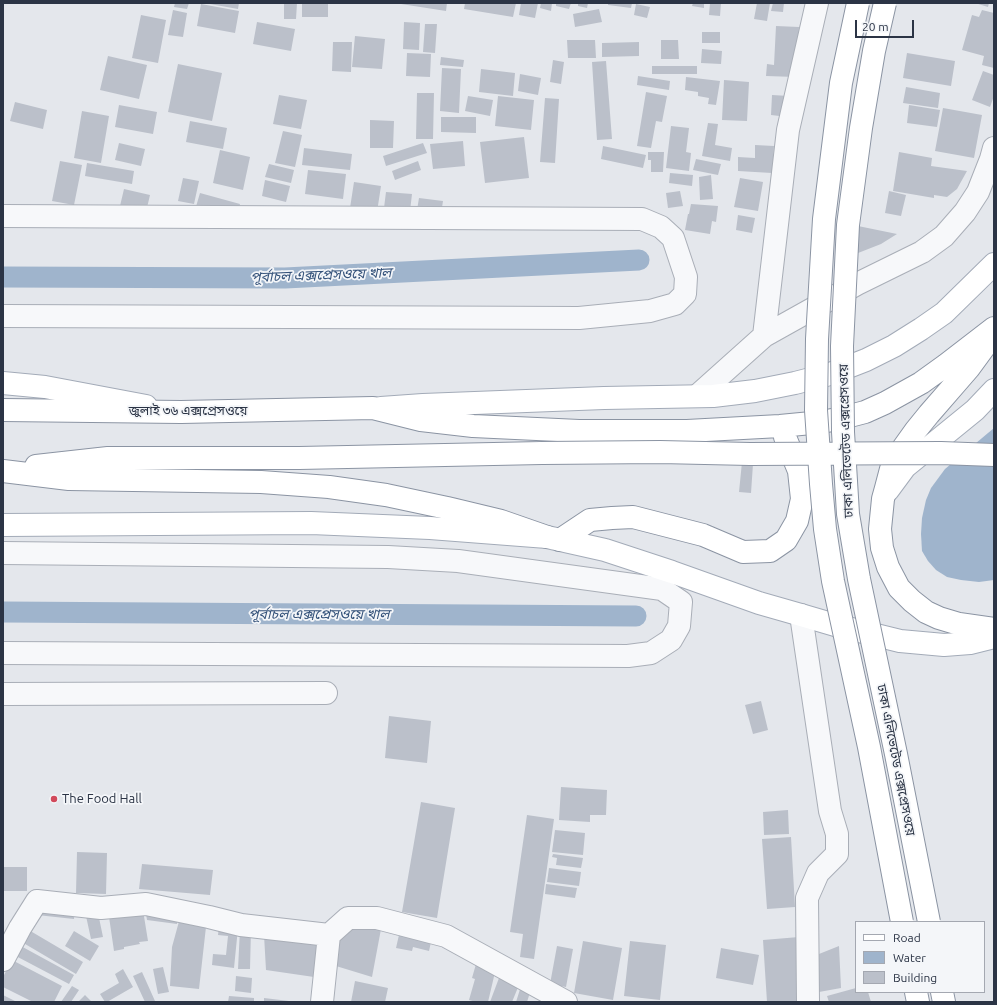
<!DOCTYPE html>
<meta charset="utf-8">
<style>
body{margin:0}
#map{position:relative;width:997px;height:1005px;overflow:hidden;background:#e4e7ec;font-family:Ubuntu,sans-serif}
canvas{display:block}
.frame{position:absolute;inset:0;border:4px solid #2b3445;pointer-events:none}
.legend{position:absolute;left:855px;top:921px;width:130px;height:72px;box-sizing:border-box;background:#f4f6f9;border:1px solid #a4a8b1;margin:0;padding:5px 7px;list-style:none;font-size:12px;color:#2b3445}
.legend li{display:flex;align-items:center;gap:8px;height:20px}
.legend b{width:20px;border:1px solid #a4a8b1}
.scale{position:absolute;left:855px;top:20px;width:59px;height:18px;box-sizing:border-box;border:2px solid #2b3445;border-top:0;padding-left:5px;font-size:12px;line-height:14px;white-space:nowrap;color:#2b3445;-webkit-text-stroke:3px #f4f6f9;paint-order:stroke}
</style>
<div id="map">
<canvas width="997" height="1005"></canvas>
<div class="frame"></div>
<ul class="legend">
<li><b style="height:5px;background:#fff"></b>Road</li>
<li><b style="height:11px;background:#9fb4cc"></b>Water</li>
<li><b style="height:11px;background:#bbc0ca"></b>Building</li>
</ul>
<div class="scale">20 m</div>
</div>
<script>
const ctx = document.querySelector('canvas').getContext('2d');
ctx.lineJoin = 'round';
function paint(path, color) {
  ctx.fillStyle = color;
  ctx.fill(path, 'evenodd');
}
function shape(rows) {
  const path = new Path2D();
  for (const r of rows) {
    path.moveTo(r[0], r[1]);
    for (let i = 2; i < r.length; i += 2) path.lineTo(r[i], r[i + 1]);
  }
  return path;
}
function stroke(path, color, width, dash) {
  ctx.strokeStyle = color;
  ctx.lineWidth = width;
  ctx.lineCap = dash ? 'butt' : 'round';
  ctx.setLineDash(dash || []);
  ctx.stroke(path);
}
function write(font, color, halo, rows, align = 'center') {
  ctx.font = font + ' Ubuntu,"Noto Sans Bengali",sans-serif';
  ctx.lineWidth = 3.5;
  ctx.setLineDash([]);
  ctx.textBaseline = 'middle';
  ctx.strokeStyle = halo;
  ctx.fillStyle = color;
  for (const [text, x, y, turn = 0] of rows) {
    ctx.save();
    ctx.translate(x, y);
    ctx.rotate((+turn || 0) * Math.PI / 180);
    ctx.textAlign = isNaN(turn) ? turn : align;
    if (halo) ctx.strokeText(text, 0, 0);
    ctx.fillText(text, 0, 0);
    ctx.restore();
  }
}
paint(shape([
 [994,428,994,580,979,582,961,580,947,577,936,570,928,561,922,551,921,534,922,518,926,500,931,488,945,469]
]), '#9fb4cc');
stroke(shape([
 [3,277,285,278,639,260],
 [3,612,636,616]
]), '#9fb4cc', 21);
paint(shape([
 [175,3,189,3,187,9,174,7],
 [210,3,239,3,238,9,210,4],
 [284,3,297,3,296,19,284,19],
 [302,3,328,3,328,17,302,17],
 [401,3,447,3,446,11,401,4],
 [465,3,516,3,513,17,464,9],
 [521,3,538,3,535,18,519,15],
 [541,3,552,3,551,11,540,8],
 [556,3,571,3,569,9,556,6],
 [578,3,588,3,587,8,578,6],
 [608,3,632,3,631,8,608,5],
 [693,3,704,3,704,8,692,6],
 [710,3,721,3,720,16,709,15],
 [757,3,770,3,767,21,754,19],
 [773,3,784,3,783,12,771,11],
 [975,3,989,3,988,7],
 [201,4,239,11,235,33,197,26],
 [636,4,650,7,647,18,634,15],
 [599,9,602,22,575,27,573,14],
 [173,10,187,13,183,37,168,35],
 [982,10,994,13,994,68,982,65,984,56,962,50,972,15,979,17],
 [141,15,166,20,158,63,132,58],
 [257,22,295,29,291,51,253,44],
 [404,22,420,23,419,50,403,49],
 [425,24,437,24,435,53,423,52],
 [776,26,799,27,796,77,766,76,767,64,774,65],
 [702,32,720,32,720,43,702,43],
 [355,36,385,39,382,69,352,67],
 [567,40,595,40,596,58,568,58],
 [661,40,678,40,679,59,661,59],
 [333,42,352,42,351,72,332,71],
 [639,42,639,56,602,57,602,43],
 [702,49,722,51,721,64,701,63],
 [407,53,431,54,430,77,406,76],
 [907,53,955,61,951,86,903,78],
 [108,56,147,65,139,99,100,90],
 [441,57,464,60,463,67,440,65],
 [553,60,564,62,561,84,550,82],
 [606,61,612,139,597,140,592,62],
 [178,64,222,73,212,121,168,112],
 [652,66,697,66,697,74,652,74],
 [442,68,461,69,459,113,440,111],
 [481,69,515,73,513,96,479,92],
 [983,71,994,75,994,96,990,107,972,100],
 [520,74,541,78,538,95,518,91],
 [638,76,670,81,669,90,637,85],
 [686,77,720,81,716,105,708,104,709,98,698,96,698,92,685,90],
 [724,80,749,82,747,121,722,120],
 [906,87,940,93,938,108,903,103],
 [646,92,667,96,662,122,656,121,651,148,637,146],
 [417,93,434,93,433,139,416,139],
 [279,95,307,100,301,129,273,124],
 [772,95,789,96,788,117,771,115],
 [468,96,493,100,490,116,465,111],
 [498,96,534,100,531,130,495,126],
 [545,98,559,99,555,163,540,162],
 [15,102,47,110,43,129,10,121],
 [119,105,157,112,153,134,115,127],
 [909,105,940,110,937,127,907,123],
 [943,108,982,115,974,158,935,151],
 [82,111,109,116,101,163,74,158],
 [441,117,476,117,476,133,441,132],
 [370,120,394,121,393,148,370,148],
 [190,121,227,128,223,149,186,142],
 [708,123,718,124,715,145,732,148,730,161,702,156],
 [671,126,689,128,686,152,691,153,689,171,666,168],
 [283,131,302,135,295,167,275,163],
 [524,137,529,178,485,183,480,142],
 [463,141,465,166,433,169,430,144],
 [119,143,145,149,141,166,115,160],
 [423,143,427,153,386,166,383,156],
 [755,145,774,146,772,173,738,171,738,157,755,158],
 [603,146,646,155,643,168,601,159],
 [304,148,352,154,350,170,302,165],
 [220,150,250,157,243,190,213,183],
 [648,152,664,152,663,172,651,172,651,160,648,160],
 [899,152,932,158,931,166,967,171,957,189,947,197,934,195,934,198,893,191],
 [696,159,721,164,718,175,693,170],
 [60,161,82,165,74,205,52,201],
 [418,161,421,170,395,180,392,171],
 [87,163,134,171,132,184,85,176],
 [269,164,294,170,291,183,265,177],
 [308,170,346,174,343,199,305,194],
 [670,173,693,175,692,186,669,183],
 [711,175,713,199,700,200,699,177],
 [183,178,199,181,194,204,178,201],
 [740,178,763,182,758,211,734,207],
 [265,180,290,186,286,202,262,196],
 [354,182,381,186,377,212,350,208],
 [124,189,150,195,146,212,120,206],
 [680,191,683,206,668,208,666,193],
 [889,191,906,195,901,216,885,213],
 [386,192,412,194,410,211,384,208],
 [200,193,240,204,235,221,195,210],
 [419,198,443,201,441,214,417,210],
 [691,204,718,206,716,222,712,221,710,234,685,230,688,214,689,214],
 [738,215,755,218,752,233,736,230],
 [858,226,897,234,881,244,853,255],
 [742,462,753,464,751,493,739,492],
 [761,701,768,730,753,734,745,705],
 [389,716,431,721,427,763,385,758],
 [561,787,607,790,606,815,590,815,590,822,559,820],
 [421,802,455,808,437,918,402,912],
 [788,810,789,834,764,835,763,812],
 [527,815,554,819,534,959,520,957,523,934,510,932],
 [555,830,585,833,583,855,552,852],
 [791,837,795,907,767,909,762,839],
 [77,852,107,853,106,894,76,893],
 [553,854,583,858,581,868,556,865,557,858,552,857],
 [142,864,213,870,210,895,139,889],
 [3,867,27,867,27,891,3,891],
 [549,868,581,872,579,886,547,882],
 [546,884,577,888,575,898,545,894],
 [38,902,75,906,74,919,37,915],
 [144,902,179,909,177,924,147,920],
 [142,904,148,941,139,942,140,944,124,947,124,949,114,951,108,910],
 [98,913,103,937,91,939,86,916],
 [181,914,207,918,199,989,170,986,172,947],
 [361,924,381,929,372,977,336,966,339,946,333,943,339,930],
 [219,926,238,928,234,968,212,965,213,954,226,955,228,936,218,935],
 [401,926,433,933,429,951,413,947,412,951,396,948],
 [27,929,83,962,76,974,20,941],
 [240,929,251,929,250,969,238,969],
 [74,931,99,946,90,961,65,946],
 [264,935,319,945,314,977,266,970],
 [799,937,804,1002,767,1002,763,940],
 [583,941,622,948,613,1000,574,993],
 [630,941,666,945,660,1000,624,996],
 [19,945,74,975,69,984,14,955],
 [557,946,573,949,566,987,550,984],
 [839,946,841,988,819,992,819,954],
 [721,948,759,955,753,985,716,978],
 [12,960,62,986,54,1002,33,1002,3,987,3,977],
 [476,964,496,968,488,1002,476,1002,469,1000,475,979,472,978],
 [163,967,169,992,158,994,153,969],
 [123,969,133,987,107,1002,105,1002,100,994,119,983,115,974],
 [502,970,521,980,512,1002,490,1002],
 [142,972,155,1001,154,1002,145,1002,133,976],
 [236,976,252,978,251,993,235,991],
 [355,981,388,988,385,1002,351,1002],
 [522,983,532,986,527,1002,516,1002],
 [72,986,79,990,71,1002,61,1002],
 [856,988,856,992,868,992,871,1002,829,1002,827,996],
 [3,995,17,1002,3,1002],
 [85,995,92,1002,78,1002],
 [229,996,254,998,254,1002,228,1002],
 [264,998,289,1001,289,1002,264,1002]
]), '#bbc0ca');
const minor = shape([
 [3,216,642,219,661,227,673,238,686,277,685,294,675,304,650,311,579,318,3,316],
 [764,336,788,130,817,3],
 [697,396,764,336,857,284,922,252,944,236,965,212,978,192,991,159,994,148],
 [3,553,388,557,458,561,662,589,681,602,679,626,671,640,651,653,628,656,3,653],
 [801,615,830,811,837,834,837,854,818,873,807,898,808,1002],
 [3,694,326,693],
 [3,960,20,928,37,901,101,908,146,904,209,917,241,925,329,935,348,918,377,918,446,936,566,1002],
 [322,1002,329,935]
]);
const major = shape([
 [3,383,45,387,146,406],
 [381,408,423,405,604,398,713,396,755,391,795,383,830,374,866,360,894,346,921,329,944,313,994,264],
 [888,490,905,467,975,410,994,390],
 [3,525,311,523,430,528,547,537,605,550,672,572,759,603,801,615,835,625,900,641,944,645,970,643,994,637]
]);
const highway = shape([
 [988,342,969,368,956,383,929,414,916,430,901,451,891,469,886,488,883,499,880,529,882,548,888,567,899,588,912,601,926,612,939,618,959,624,994,629],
 [3,410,181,412,373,408,421,420,473,426,579,431,687,431,780,426,822,422,842,418,865,412,885,403,921,383,946,365,994,328],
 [36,466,108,458,299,458,542,453],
 [3,471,69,479,261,482,329,487,386,495,447,508,501,521,547,537],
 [560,540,590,520,612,518,633,517,703,535,743,552,770,551,786,540,797,521,802,499,799,471,785,437],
 [916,992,918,1002],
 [942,992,944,1002]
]);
stroke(minor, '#a9aeb7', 24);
stroke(major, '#a3abb8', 24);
stroke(highway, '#8b94a3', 24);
stroke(minor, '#f7f8fa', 22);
stroke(major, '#fff', 22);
stroke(highway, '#fff', 22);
const highwayBridge = shape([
 [858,3,841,83,824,219,817,339,816,410,821,484,825,529,833,581,869,747,902,922],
 [885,3,874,51,861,128,848,225,842,346,843,432,848,514,859,579,896,754,929,922],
 [542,453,660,452,750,454,941,453,994,455]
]);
stroke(highwayBridge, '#8b94a3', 24, []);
stroke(highwayBridge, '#fff', 22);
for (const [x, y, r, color] of [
 [54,799,4,"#d1495b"]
]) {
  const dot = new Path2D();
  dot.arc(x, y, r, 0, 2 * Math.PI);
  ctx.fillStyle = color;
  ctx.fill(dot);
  stroke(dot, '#f4f6f9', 1.5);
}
write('13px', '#2b3445', '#f4f6f9', [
 ["জুলাই ৩৬ এক্সপ্রেসওয়ে",188,411],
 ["ঢাকা এলিভেটেড এক্সপ্রেসওয়ে",846,441,-92],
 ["ঢাকা এলিভেটেড এক্সপ্রেসওয়ে",896,760,79]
]);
write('13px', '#2b3445', '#f4f6f9', [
 ["The Food Hall",62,799]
], 'left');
write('italic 14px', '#34527a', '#f4f6f9', [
 ["পূর্বাচল এক্সপ্রেসওয়ে খাল",321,275,-2],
 ["পূর্বাচল এক্সপ্রেসওয়ে খাল",319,614]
]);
</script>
